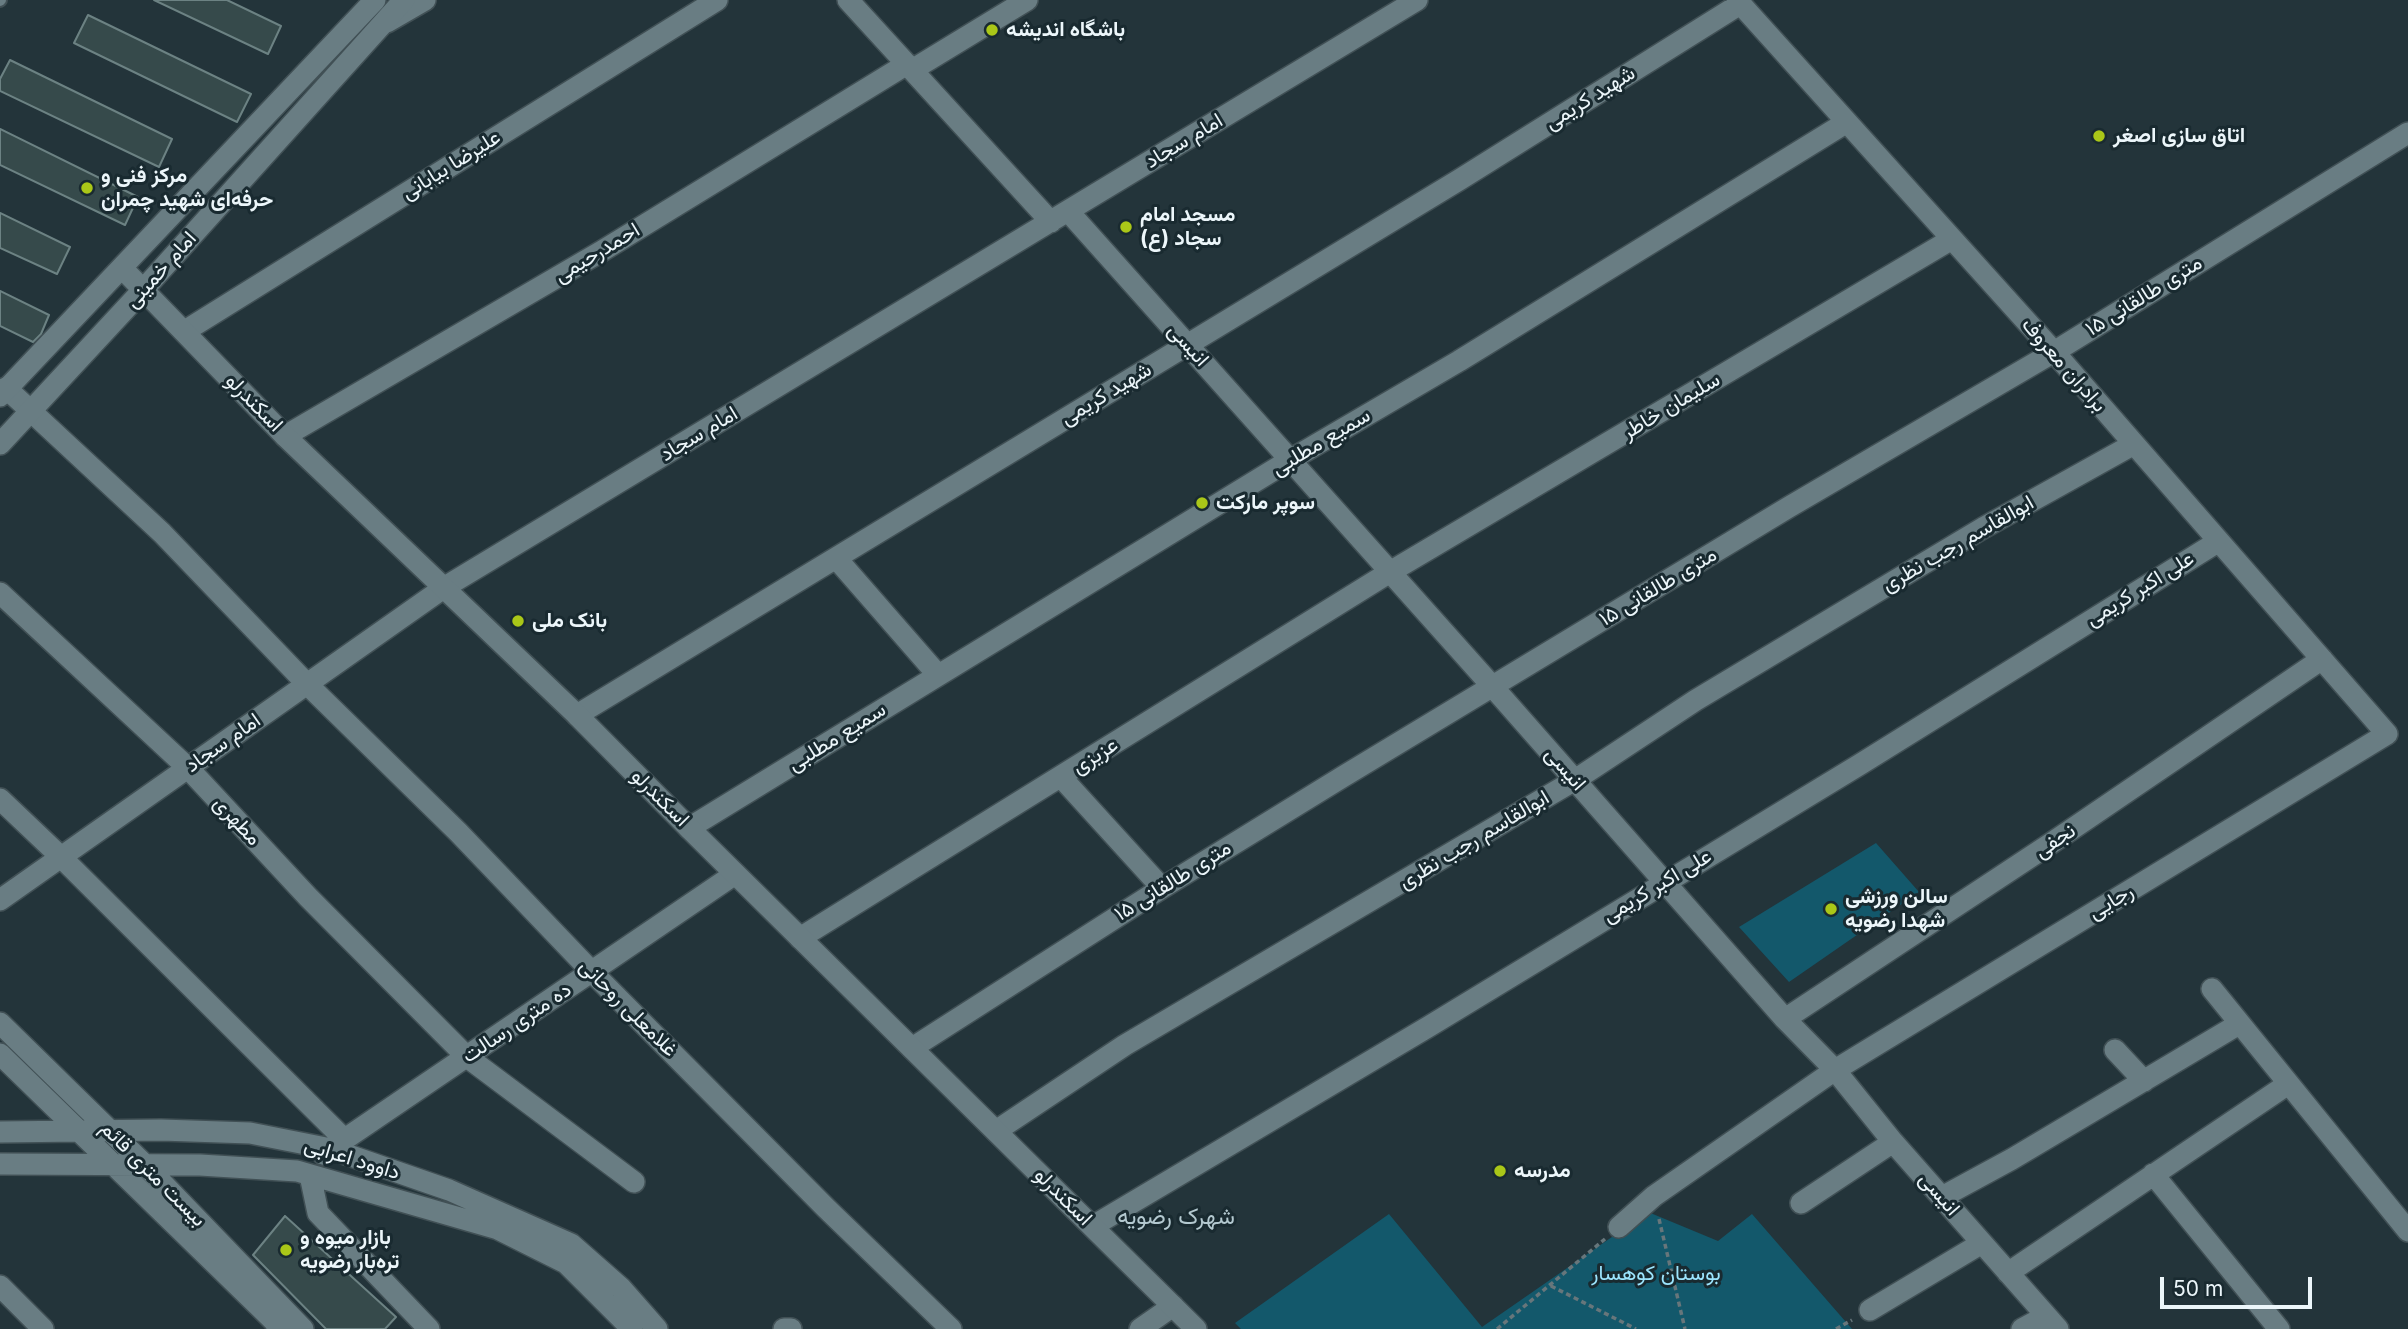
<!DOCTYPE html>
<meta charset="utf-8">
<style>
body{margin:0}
#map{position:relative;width:2408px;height:1329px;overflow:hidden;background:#23343a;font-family:Inter,sans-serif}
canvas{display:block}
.scale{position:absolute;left:2160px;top:1277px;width:152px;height:32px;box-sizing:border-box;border:4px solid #ecf6fa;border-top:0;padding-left:9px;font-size:21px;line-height:24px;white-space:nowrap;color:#ecf6fa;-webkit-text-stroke:5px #192a30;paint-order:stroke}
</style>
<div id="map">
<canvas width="2408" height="1329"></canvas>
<div class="scale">50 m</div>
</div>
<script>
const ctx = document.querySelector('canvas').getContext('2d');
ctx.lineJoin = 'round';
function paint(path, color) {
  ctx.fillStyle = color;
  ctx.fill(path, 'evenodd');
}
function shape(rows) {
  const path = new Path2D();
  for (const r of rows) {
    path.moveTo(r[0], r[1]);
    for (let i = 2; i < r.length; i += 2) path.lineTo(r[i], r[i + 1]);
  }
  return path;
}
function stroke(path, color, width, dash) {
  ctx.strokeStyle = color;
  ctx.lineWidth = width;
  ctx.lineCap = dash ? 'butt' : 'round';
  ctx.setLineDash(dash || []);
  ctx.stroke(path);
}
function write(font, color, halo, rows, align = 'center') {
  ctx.font = font + ' Inter,Vazirmatn,sans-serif';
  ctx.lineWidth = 6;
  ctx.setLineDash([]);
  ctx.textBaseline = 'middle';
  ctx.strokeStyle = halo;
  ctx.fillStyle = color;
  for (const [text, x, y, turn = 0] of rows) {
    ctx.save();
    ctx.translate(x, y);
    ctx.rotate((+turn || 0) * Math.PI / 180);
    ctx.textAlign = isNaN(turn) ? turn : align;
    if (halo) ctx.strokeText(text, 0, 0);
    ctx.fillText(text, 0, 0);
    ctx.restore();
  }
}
paint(shape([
 [1876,843,1919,892,1789,982,1739,927],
 [1648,1212,1718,1241,1752,1214,1852,1329,1241,1329,1235,1323,1389,1214,1482,1327]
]), '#13586b');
const building = shape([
 [154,0,227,0,281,26,268,54,154,0],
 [88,15,251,94,237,122,74,43,88,15],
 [10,60,172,139,159,167,0,91,0,79,10,60],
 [0,129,138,197,125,225,0,165,0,129],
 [0,213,70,247,57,274,0,248,0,213],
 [0,291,49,315,41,334,33,342,0,326,0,291],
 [285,1216,396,1317,385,1329,326,1329,253,1255,285,1216]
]);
paint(building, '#364a4b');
stroke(building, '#6c8283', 2);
const service = shape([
 [0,1,1,0]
]);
const minor = shape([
 [848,0,1051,222],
 [387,22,425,0],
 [912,70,1027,0],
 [1068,211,1492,686,1785,1019,1835,1070,1893,1142,2058,1329],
 [185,331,717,0],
 [6,388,162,533,307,684,458,832,592,972,826,1208,951,1329],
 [285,436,602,251,907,64],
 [836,558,938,675],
 [0,593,188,768,308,897,467,1057,634,1182],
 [577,715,1459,180,1740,4],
 [1061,777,1162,888],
 [0,799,61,857,345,1140],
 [689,828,1290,460,1459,361,1847,122],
 [0,900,445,587,1417,0],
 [800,938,1390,572,1952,239],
 [2212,989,2408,1231],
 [1785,1019,2053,842,2322,659],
 [0,1023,145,1165,303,1329],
 [912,1048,1162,888,1344,776,1789,507,2054,352,2408,133],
 [2115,1050,2144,1081],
 [0,1054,274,1321,279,1329],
 [996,1131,1125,1045,1575,780,1696,700,1983,528,2134,444],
 [0,1132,161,1130,250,1133,331,1149,449,1190,571,1244,621,1288,657,1329],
 [323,1154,735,874],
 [0,1164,200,1165,297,1171,498,1229,566,1263,632,1329],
 [2153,1174,2279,1329],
 [310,1175,318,1213,429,1329],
 [1942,1197,2012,1159,2239,1024],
 [1801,1203,1893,1142],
 [1093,1226,1428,1027,1859,765,2219,541],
 [1619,1227,1654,1196,1835,1070,2387,734,2054,352,1737,0],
 [2008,1273,2288,1084],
 [0,1286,43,1329],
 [1870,1310,1982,1243],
 [784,1329,791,1329],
 [1140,1329,1173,1306],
 [2022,1329,2046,1316]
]);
const secondary = shape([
 [122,268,285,436,577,715,689,828,1196,1329],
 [0,396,375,0],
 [0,444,143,290,404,0]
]);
stroke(service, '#415055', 14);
stroke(minor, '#415055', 24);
stroke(secondary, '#415055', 24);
stroke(shape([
 [1659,1219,1685,1329],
 [1551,1286,1636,1329],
 [1497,1329,1605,1239],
 [1836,1329,1852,1320]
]), '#67767b', 3.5, [5, 3.5]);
stroke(service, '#697d83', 10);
stroke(minor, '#697d83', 21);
stroke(secondary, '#697d83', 21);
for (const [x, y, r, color] of [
 [992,30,7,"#aac718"],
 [2099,136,7,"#aac718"],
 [87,188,7,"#aac718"],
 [1126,227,7,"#aac718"],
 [1202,503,7,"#aac718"],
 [518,621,7,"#aac718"],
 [1831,909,7,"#aac718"],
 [1500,1171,7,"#aac718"],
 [286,1250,7,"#aac718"]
]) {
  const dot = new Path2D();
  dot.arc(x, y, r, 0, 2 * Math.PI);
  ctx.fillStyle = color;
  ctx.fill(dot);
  stroke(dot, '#192a30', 2.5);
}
write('bold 21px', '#ecf6fa', '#192a30', [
 ["باشگاه اندیشه",1006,30],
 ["اتاق سازی اصغر",2113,136],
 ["مرکز فنی و",101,176],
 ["حرفه‌ای شهید چمران",101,200],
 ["مسجد امام",1140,215],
 ["سجاد (ع)",1140,239],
 ["سوپر مارکت",1216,503],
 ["بانک ملی",532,621],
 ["سالن ورزشی",1845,897],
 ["شهدا رضویه",1845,921],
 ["مدرسه",1514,1171],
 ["بازار میوه و",300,1238],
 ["تره‌بار رضویه",300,1262]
], 'left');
write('21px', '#ecf6fa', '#192a30', [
 ["شهید کریمی",1590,98,-32],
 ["امام سجاد",1184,141,-31],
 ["علیرضا بیابانی",451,165,-32],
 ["احمدرحیمی",597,253,-31],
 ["امام خمینی",161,270,-48],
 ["۱۵ متری طالقانی",2144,296,-32],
 ["انیسی",1188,345,48],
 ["برادران معروف",2064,365,49],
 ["شهید کریمی",1106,394,-31],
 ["اسکندرلو",254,403,46],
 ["سلیمان خاطر",1671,406,-31],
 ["امام سجاد",699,434,-31],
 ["سمیع مطلبی",1321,442,-31],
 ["ابوالقاسم رجب نظری",1958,544,-30],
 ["۱۵ متری طالقانی",1658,587,-31],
 ["علی اکبر کریمی",2140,589,-32],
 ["سمیع مطلبی",837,737,-32],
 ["امام سجاد",223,743,-35],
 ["عزیزی",1095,756,-32],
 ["انیسی",1565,769,49],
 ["اسکندرلو",660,798,45],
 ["مطهری",237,821,47],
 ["ابوالقاسم رجب نظری",1474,840,-31],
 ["نجفی",2055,841,-34],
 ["۱۵ متری طالقانی",1173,881,-32],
 ["علی اکبر کریمی",1657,886,-31],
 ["رجایی",2111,902,-31],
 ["غلامعلی روحانی",628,1008,45],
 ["ده متری رسالت",517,1023,-34],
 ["داوود اعرابی",352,1159,17],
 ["بیست متری قائم",153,1174,45],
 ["انیسی",1939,1194,49],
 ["اسکندرلو",1063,1197,45]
]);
write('21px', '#9ce5fe', '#192a30', [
 ["بوستان کوهسار",1656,1274]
]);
write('23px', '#b4c9d0', '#192a30', [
 ["شهرک رضویه",1176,1217]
]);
</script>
